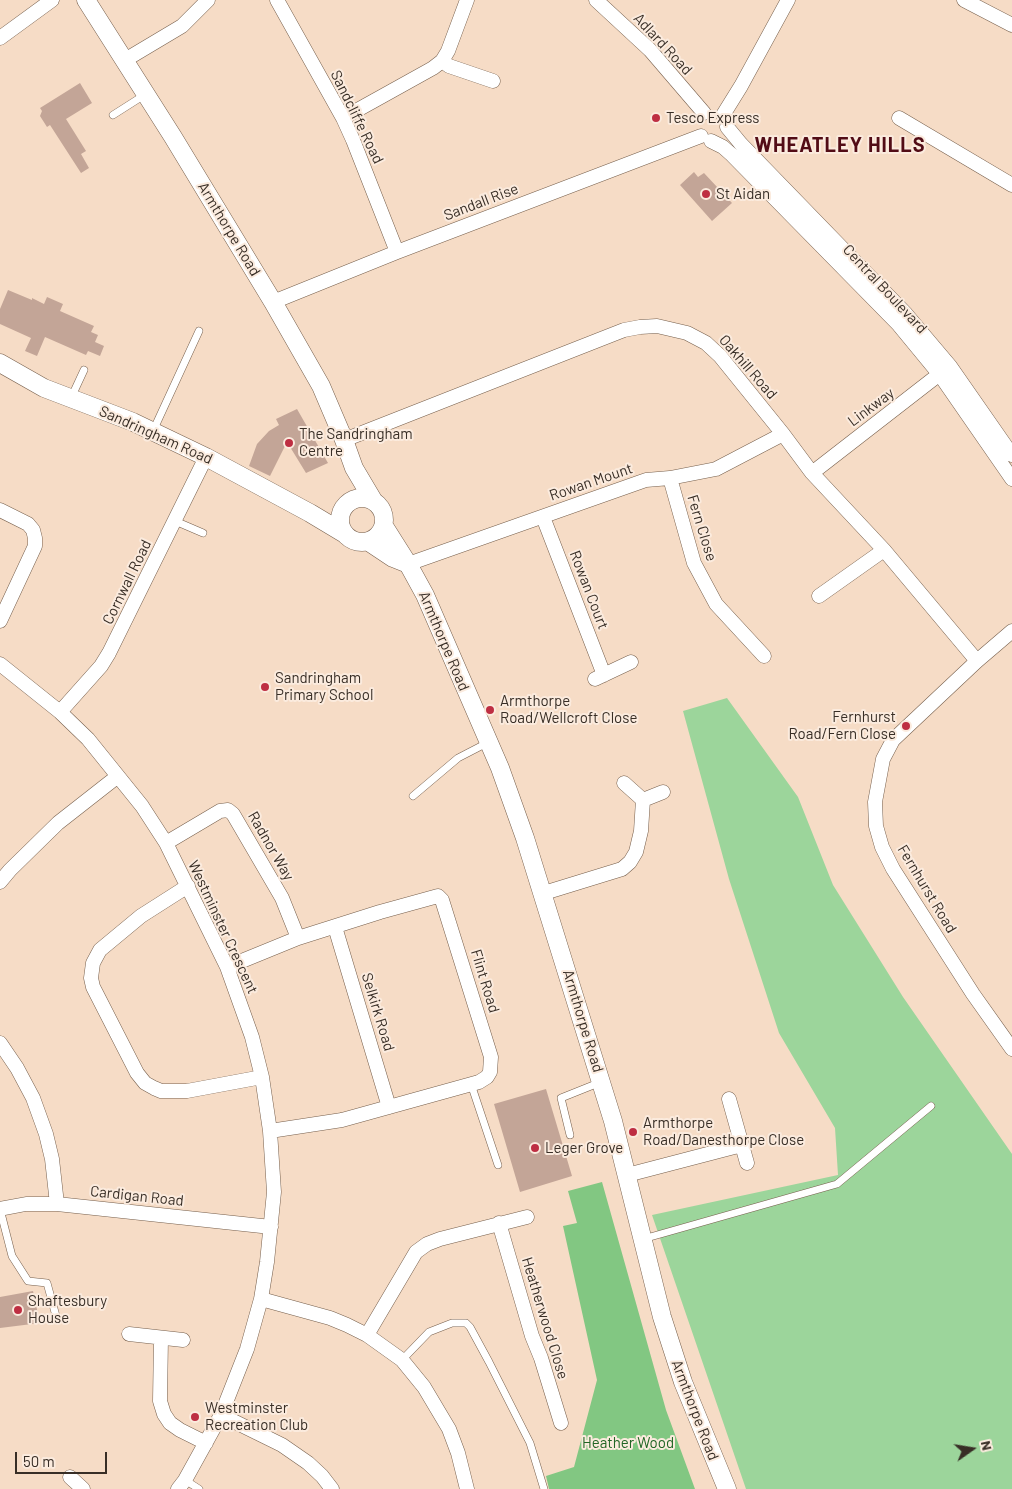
<!DOCTYPE html>
<style>
body{margin:0}
#map{position:relative;width:1012px;height:1489px;overflow:hidden;background:#f6dcc6;font-family:Barlow,sans-serif}
canvas{display:block}
.north{position:absolute;left:947px;top:1424px;width:50px;height:50px;-webkit-text-stroke:4px #fbebde;paint-order:stroke;rotate:77deg;font-size:14px;font-weight:700;line-height:20px;text-align:center;color:#382e26}
.north::after{content:'';display:block;margin:auto;width:18px;height:22px;background:#382e26;clip-path:polygon(50% 0,100% 100%,50% 72%,0 100%)}
.scale{position:absolute;left:15px;top:1452px;width:92px;height:22px;box-sizing:border-box;border:2px solid #382e26;border-top:0;padding-left:6px;font-size:15px;line-height:18px;white-space:nowrap;color:#382e26;-webkit-text-stroke:4px #fbebde;paint-order:stroke}
</style>
<div id="map">
<canvas width="1012" height="1489"></canvas>
<div class="north">N</div>
<div class="scale">50 m</div>
</div>
<script>
const ctx = document.querySelector('canvas').getContext('2d');
ctx.lineJoin = 'round';
function paint(path, color) {
  ctx.fillStyle = color;
  ctx.fill(path, 'evenodd');
}
function shape(rows) {
  const path = new Path2D();
  for (const r of rows) {
    if (r.length === 3) {
      path.moveTo(r[0] + r[2], r[1]);
      path.arc(r[0], r[1], r[2], 0, 2 * Math.PI);
      continue;
    }
    path.moveTo(r[0], r[1]);
    for (let i = 2; i < r.length; i += 2) path.lineTo(r[i], r[i + 1]);
  }
  return path;
}
function stroke(path, color, width, dash) {
  ctx.strokeStyle = color;
  ctx.lineWidth = width;
  ctx.lineCap = dash ? 'butt' : 'round';
  ctx.setLineDash(dash || []);
  ctx.stroke(path);
}
function write(font, color, halo, rows, align = 'center') {
  ctx.font = font + ' Barlow,sans-serif';
  ctx.lineWidth = 4;
  ctx.setLineDash([]);
  ctx.textBaseline = 'middle';
  ctx.strokeStyle = halo;
  ctx.fillStyle = color;
  for (const [text, x, y, turn = 0] of rows) {
    ctx.save();
    ctx.translate(x, y);
    ctx.rotate((+turn || 0) * Math.PI / 180);
    ctx.textAlign = isNaN(turn) ? turn : align;
    if (halo) ctx.strokeText(text, 0, 0);
    ctx.fillText(text, 0, 0);
    ctx.restore();
  }
}
paint(shape([
 [727,698,798,797,833,885,903,997,1012,1154,1012,1489,746,1489,652,1215,838,1175,835,1128,779,1033,729,879,683,711]
]), '#9cd59b');
paint(shape([
 [602,1182,666,1410,695,1489,549,1489,546,1476,574,1467,597,1380,563,1226,577,1223,568,1191]
]), '#82c782');
paint(shape([
 [80,83,92,103,66,119,86,151,81,154,89,168,81,173,50,125,47,127,40,116,42,111,40,108],
 [694,172,698,177,704,173,732,203,712,221,680,185],
 [8,290,32,300,32,298,44,304,47,297,63,304,60,311,94,326,91,332,98,335,95,342,104,346,100,356,88,351,86,355,45,337,37,356,25,351,31,338,0,324,0,309],
 [297,409,328,463,306,473,287,442,270,476,249,466,257,444,269,431,279,425,276,419],
 [546,1089,572,1176,520,1192,494,1104],
 [33,1291,40,1323,0,1328,0,1297]
]), '#c3a597');
const service = shape([
 [113,115,146,94],
 [71,398,84,370],
 [153,431,199,331],
 [175,521,203,533],
 [413,796,458,758,487,743],
 [471,1084,498,1165],
 [570,1135,561,1098,601,1082],
 [0,1209,12,1256,28,1281,47,1283,56,1316],
 [643,1239,837,1184,931,1106],
 [402,1360,429,1332,452,1323,466,1323,470,1327,489,1362,530,1443,544,1489],
 [185,1480,199,1489]
]);
const minor = shape([
 [277,0,343,118,353,140,397,252],
 [596,0,650,50,704,113],
 [964,0,1012,25],
 [0,38,52,0],
 [125,60,182,26,208,0],
 [442,61,449,66,493,81],
 [723,115,741,86,788,0],
 [343,118,433,68,442,61,448,51,467,0],
 [899,118,1012,185],
 [727,127,741,144,906,314,950,366,1012,455],
 [711,141,723,147,732,155,898,324,940,375,1012,479],
 [273,302,397,252,701,136],
 [344,440,624,330,640,327,657,326,687,333,706,343,720,356,783,434,812,473,884,550,977,661],
 [812,473,946,369],
 [670,478,694,563,716,604,764,656],
 [0,510,28,524,33,530,35,538,35,546,0,621],
 [543,517,604,675],
 [408,564,646,480,670,478,716,469,783,434],
 [819,596,884,550],
 [1012,631,977,661,893,740,883,759,875,802,876,826,882,847,893,869,973,994,1012,1049],
 [0,664,60,712,88,739,142,806,166,843,227,967,252,1037,262,1077,270,1131,274,1192,267,1262,261,1299,247,1349,221,1415,185,1480,178,1489],
 [595,679,631,662],
 [60,712,101,666,109,653,206,457],
 [624,783,643,800,663,792],
 [166,843,220,811,228,810,233,814,282,898,298,938],
 [0,882,10,870,58,823,118,776],
 [188,886,141,916,100,950,93,963,91,978,93,987,137,1073,145,1083,154,1088,161,1091,187,1091,262,1077],
 [544,893,622,869,630,862,636,852,641,831,643,800],
 [335,927,389,1107],
 [227,967,298,938,380,912,438,896,442,900,491,1057,490,1072,487,1077,479,1082,342,1120,270,1131],
 [0,1043,17,1068,33,1098,46,1134,52,1159,57,1204],
 [729,1099,747,1163],
 [627,1175,742,1145],
 [0,1209,26,1204,57,1204,271,1227],
 [499,1223,532,1336,541,1358,561,1423],
 [261,1299,330,1318,347,1325,367,1335,402,1360,424,1387,449,1429,458,1453,467,1489],
 [129,1334,183,1340],
 [367,1335,416,1252,427,1244,440,1239,527,1217],
 [161,1338,160,1401,164,1414,170,1423,180,1430,206,1443],
 [221,1415,282,1445,308,1463,322,1476,332,1489],
 [70,1477,83,1489]
]);
const tertiary = shape([
 [86,0,173,137,273,302,321,386,344,440,354,468,373,500],
 [0,363,44,388,133,422,206,457,310,513,345,534],
 [362,520,22],
 [384,526,408,564,425,595,500,768,525,838,613,1121,662,1317,683,1382,727,1489],
 [369,542,393,558,408,564]
]);
stroke(service, '#765f4c', 8);
stroke(minor, '#765f4c', 15);
stroke(tertiary, '#765f4c', 19);
stroke(service, '#fff', 7);
stroke(minor, '#fff', 14);
stroke(tertiary, '#fff', 18);
for (const [x, y, r, color] of [
 [656,118,5,"#be2e42"],
 [706,194,5,"#be2e42"],
 [289,443,5,"#be2e42"],
 [265,687,5,"#be2e42"],
 [490,710,5,"#be2e42"],
 [906,726,5,"#be2e42"],
 [633,1132,5,"#be2e42"],
 [535,1148,5,"#be2e42"],
 [18,1310,5,"#be2e42"],
 [195,1417,5,"#be2e42"]
]) {
  const dot = new Path2D();
  dot.arc(x, y, r, 0, 2 * Math.PI);
  ctx.fillStyle = color;
  ctx.fill(dot);
  stroke(dot, '#fbebde', 2);
}
write('15px', '#382e26', '#fbebde', [
 ["Adlard Road",663,44,47],
 ["Sandcliffe Road",357,117,64],
 ["Sandall Rise",481,202,-21],
 ["Armthorpe Road",229,229,59],
 ["Central Boulevard",885,289,47],
 ["Oakhill Road",748,367,49],
 ["Linkway",871,407,-37],
 ["Sandringham Road",156,435,24],
 ["Rowan Mount",591,482,-19],
 ["Fern Close",702,528,73],
 ["Cornwall Road",127,582,-64],
 ["Rowan Court",589,590,69],
 ["Armthorpe Road",444,641,67],
 ["Radnor Way",271,846,60],
 ["Fernhurst Road",927,889,59],
 ["Westminster Crescent",223,927,65],
 ["Flint Road",485,981,73],
 ["Selkirk Road",378,1012,73],
 ["Armthorpe Road",583,1021,73],
 ["Cardigan Road",137,1196,6],
 ["Heatherwood Close",545,1318,73],
 ["Armthorpe Road",695,1410,69]
]);
write('15px', '#382e26', '#fbebde', [
 ["Tesco Express",666,118],
 ["St Aidan",716,194],
 ["The Sandringham",299,434],
 ["Centre",299,451],
 ["Sandringham",275,678],
 ["Primary School",275,695],
 ["Armthorpe",500,701],
 ["Road/Wellcroft Close",500,718],
 ["Fernhurst",896,717,"right"],
 ["Road/Fern Close",896,734,"right"],
 ["Armthorpe",643,1123],
 ["Road/Danesthorpe Close",643,1140],
 ["Leger Grove",545,1148],
 ["Shaftesbury",28,1301],
 ["House",28,1318],
 ["Westminster",205,1408],
 ["Recreation Club",205,1425]
], 'left');
write('15px', '#216625', '#fbebde', [
 ["Heather Wood",628,1443]
]);
ctx.letterSpacing = '1px';
write('bold 20px', '#520c16', '#fbebde', [
 ["WHEATLEY HILLS",840,145]
]);
ctx.letterSpacing = '0px';
</script>
